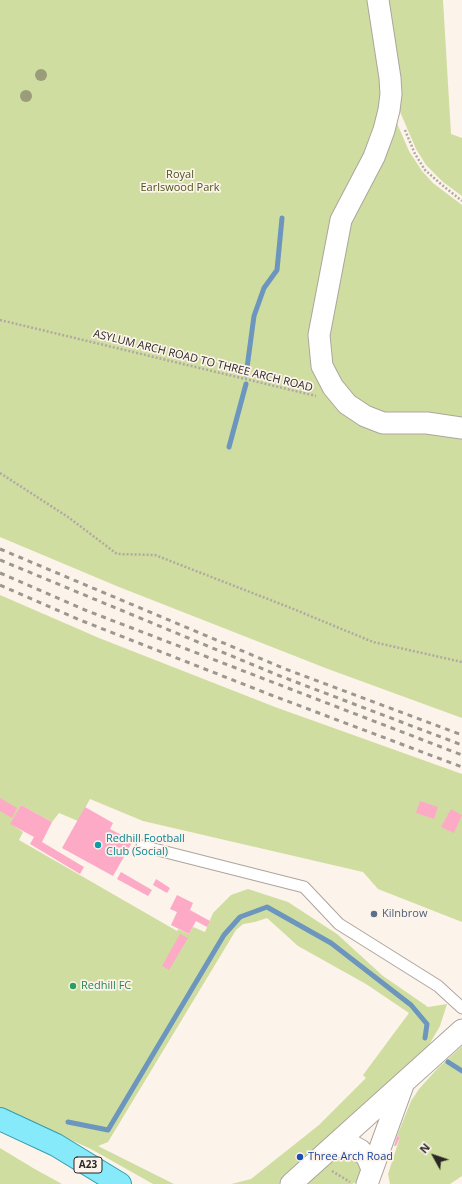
<!DOCTYPE html>
<style>
body{margin:0}
#map{position:relative;width:462px;height:1184px;overflow:hidden;background:#fcf3eb;font-family:"Open Sans",sans-serif}
canvas{display:block}
.north{position:absolute;left:414px;top:1136px;width:40px;height:40px;-webkit-text-stroke:3px #fcf3eb;paint-order:stroke;rotate:310deg;font-size:11px;font-weight:700;line-height:16px;text-align:center;color:#2a2724}
.north::after{content:'';display:block;margin:auto;width:14px;height:18px;background:#2a2724;clip-path:polygon(50% 0,100% 100%,50% 72%,0 100%)}
</style>
<div id="map">
<canvas width="462" height="1184"></canvas>
<div class="north">N</div>
</div>
<script>
const ctx = document.querySelector('canvas').getContext('2d');
ctx.lineJoin = 'round';
function paint(path, color) {
  ctx.fillStyle = color;
  ctx.fill(path, 'evenodd');
}
function shape(rows) {
  const path = new Path2D();
  for (const r of rows) {
    path.moveTo(r[0], r[1]);
    for (let i = 2; i < r.length; i += 2) path.lineTo(r[i], r[i + 1]);
  }
  return path;
}
function stroke(path, color, width, dash) {
  ctx.strokeStyle = color;
  ctx.lineWidth = width;
  ctx.lineCap = dash ? 'butt' : 'round';
  ctx.setLineDash(dash || []);
  ctx.stroke(path);
}
function write(font, color, halo, rows, align = 'center') {
  ctx.font = font + ' "Open Sans",sans-serif';
  ctx.lineWidth = 3.5;
  ctx.setLineDash([]);
  ctx.textBaseline = 'middle';
  ctx.strokeStyle = halo;
  ctx.fillStyle = color;
  for (const [text, x, y, turn = 0] of rows) {
    ctx.save();
    ctx.translate(x, y);
    ctx.rotate((+turn || 0) * Math.PI / 180);
    ctx.textAlign = isNaN(turn) ? turn : align;
    if (halo) ctx.strokeText(text, 0, 0);
    ctx.fillText(text, 0, 0);
    ctx.restore();
  }
}
paint(shape([
 [0,0,443,0,451,134,462,138,462,196,443,182,426,165,416,149,398,107,396,121,409,151,422,171,433,183,462,205,462,718,328,669,119,587,0,537],
 [0,595,99,638,275,707,462,774,462,922,378,889,363,872,143,821,90,799,78,821,59,813,52,822,21,805,11,824,23,832,19,840,177,931,178,929,189,934,193,927,205,932,213,913,231,895,248,889,288,902,337,934,383,976,428,1007,447,1004,440,1026,426,1050,380,1089,366,1106,279,1184,231,1184,251,1179,319,1125,366,1078,363,1075,409,1013,366,984,298,946,267,918,255,922,243,924,236,930,108,1142,98,1146,174,1184,153,1184,91,1149,0,1108],
 [462,1046,462,1176,450,1184,390,1184,388,1174,400,1137,397,1136,411,1101,419,1089,438,1068],
 [0,1148,33,1168,62,1184,0,1184],
 [340,1155,352,1156,360,1166,361,1173,357,1182,352,1184,304,1184]
]), '#d0dda0');
stroke(shape([
 [246,375,254,316,264,288,277,270,282,218],
 [229,447,246,384],
 [448,1062,462,1071],
 [68,1122,108,1130,224,935,240,917,267,907,331,943,411,1005,427,1024,425,1038]
]), '#6c96bd', 5);
paint(shape([
 [0,798,17,808,12,818,0,811],
 [420,801,438,807,434,819,416,813],
 [21,805,52,822,42,842,84,867,80,874,30,844,34,837,10,824],
 [85,807,113,823,110,829,133,841,113,876,62,848],
 [451,809,462,815,454,833,441,827],
 [121,872,152,890,148,896,117,879],
 [156,879,170,888,167,893,153,885],
 [177,895,193,903,190,910,210,921,207,927,196,921,189,934,171,925,177,912,170,909],
 [180,934,188,938,169,970,162,966],
 [397,1136,400,1137,396,1146,394,1146]
]), '#fdaac7');
const service = shape([
 [142,846,304,887,339,924,438,986,462,1008]
]);
const minor = shape([
 [378,0,390,78,391,94,389,110,384,130,374,157,341,220,319,335,322,366,333,387,347,404,365,416,383,423,427,423,462,428],
 [332,1148,351,1145,360,1150,367,1157,372,1169],
 [291,1184,462,1030],
 [367,1184,403,1085]
]);
const primary = shape([
 [0,1119,56,1145,120,1184]
]);
stroke(service, '#ada59d', 13);
stroke(minor, '#ada59d', 23);
stroke(primary, '#319dae', 24);
stroke(shape([
 [405,130,415,154,425,170,442,185,462,201],
 [0,320,316,396],
 [0,473,68,517,117,554,155,555,291,608,373,642,462,662],
 [332,1171,350,1182]
]), '#b0a9a3', 2.5, [2, 2]);
stroke(service, '#fff', 11);
stroke(minor, '#fff', 21);
stroke(primary, '#86eafb', 22);
stroke(shape([
 [0,549,283,668,462,735],
 [0,560,280,676,462,745],
 [0,573,85,610,462,755],
 [0,585,80,620,271,695,462,767]
]), '#9d9791', 3, [5, 5]);
ctx.fillStyle = '#9b9c79';
for (const [x, y] of [
 [41,75],
 [26,96]
]) {
  ctx.beginPath();
  ctx.arc(x, y, 6, 0, 2 * Math.PI);
  ctx.fill();
}
for (const [x, y, r, color] of [
 [98,845,4,"#0f9aa8"],
 [374,914,4,"#5c6f8a"],
 [73,986,4,"#2e9e5b"],
 [300,1157,4,"#1a4fb4"]
]) {
  const dot = new Path2D();
  dot.arc(x, y, r, 0, 2 * Math.PI);
  ctx.fillStyle = color;
  ctx.fill(dot);
  stroke(dot, '#fcf3eb', 1.5);
}
for (const [x, y, w] of [
 [88,1165,28]
]) {
  const box = new Path2D();
  box.roundRect(x - w / 2, y - 8, w, 16, 3);
  ctx.fillStyle = '#fcf3eb';
  ctx.fill(box);
  stroke(box, '#2a2724', 1);
}
write('bold 10px', '#2a2724', null, [
 ["A23",88,1165]
]);
write('11px', '#4b541c', '#fcf3eb', [
 ["Royal",180,175],
 ["Earlswood Park",180,188]
]);
write('11px', '#2a2724', '#fcf3eb', [
 ["ASYLUM ARCH ROAD TO THREE ARCH ROAD",203,361,14]
]);
write('11px', '#0d838f', '#fcf3eb', [
 ["Redhill Football",106,839],
 ["Club (Social)",106,852]
], 'left');
write('11px', '#4e5e75', '#fcf3eb', [
 ["Kilnbrow",382,914]
], 'left');
write('11px', '#27864d', '#fcf3eb', [
 ["Redhill FC",81,986]
], 'left');
write('11px', '#164399', '#fcf3eb', [
 ["Three Arch Road",308,1157]
], 'left');
</script>
